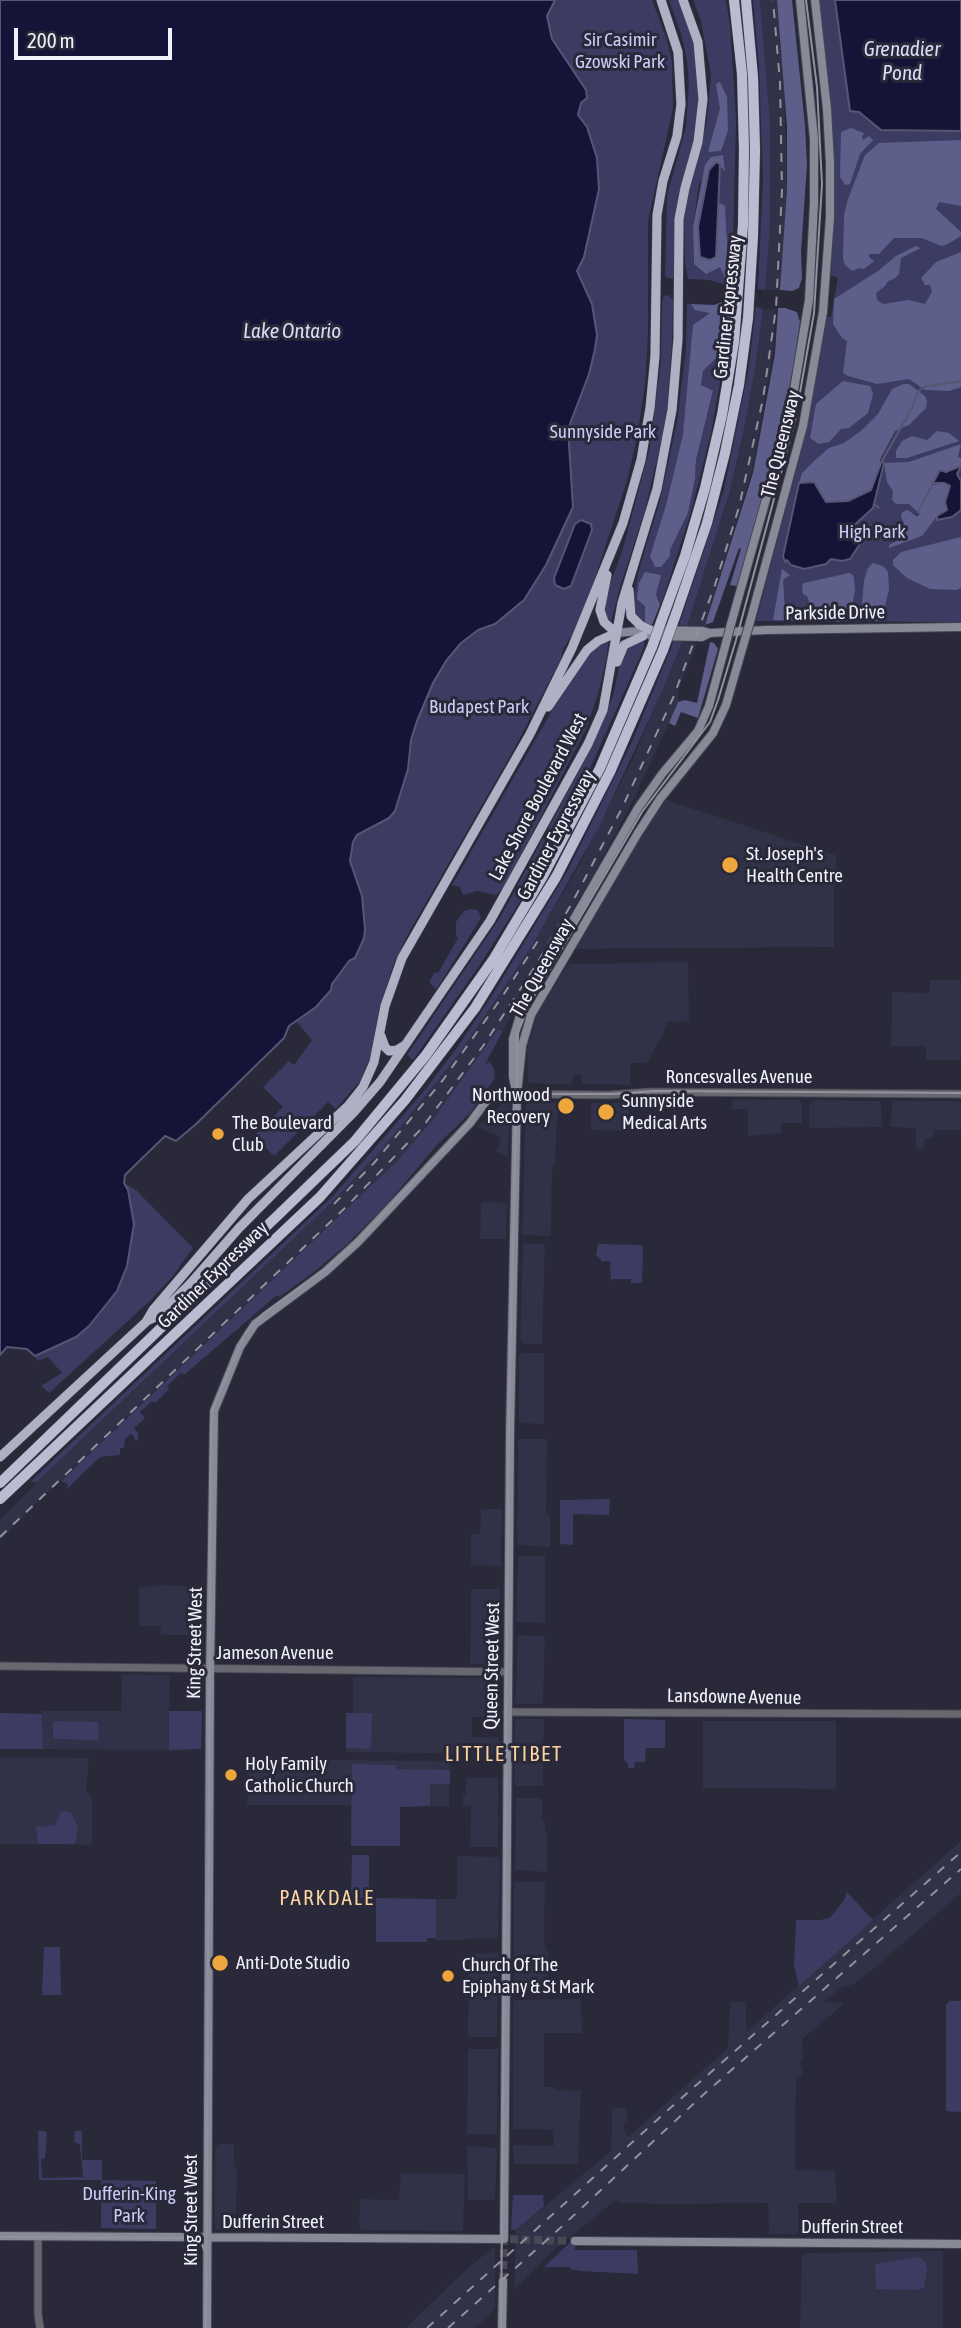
<!DOCTYPE html>
<style>
body{margin:0}
#map{position:relative;width:961px;height:2328px;overflow:hidden;background:#292939;font-family:"Asap Condensed",sans-serif}
canvas{display:block}
.scale{position:absolute;left:14px;top:28px;width:158px;height:32px;box-sizing:border-box;border:4px solid #f0f1fb;border-top:0;padding-left:9px;font-size:21px;line-height:24px;white-space:nowrap;color:#f0f1fb;-webkit-text-stroke:5px #292939;paint-order:stroke}
</style>
<div id="map">
<canvas width="961" height="2328"></canvas>
<div class="scale">200 m</div>
</div>
<script>
const ctx = document.querySelector('canvas').getContext('2d');
ctx.lineJoin = 'round';
function paint(path, color) {
  ctx.fillStyle = color;
  ctx.fill(path, 'evenodd');
}
function shape(rows) {
  const path = new Path2D();
  for (const r of rows) {
    path.moveTo(r[0], r[1]);
    for (let i = 2; i < r.length; i += 2) path.lineTo(r[i], r[i + 1]);
  }
  return path;
}
function stroke(path, color, width, dash) {
  ctx.strokeStyle = color;
  ctx.lineWidth = width;
  ctx.lineCap = dash ? 'butt' : 'round';
  ctx.setLineDash(dash || []);
  ctx.stroke(path);
}
function write(font, color, halo, rows, align = 'center') {
  ctx.font = font + ' "Asap Condensed",sans-serif';
  ctx.lineWidth = 6;
  ctx.setLineDash([]);
  ctx.textBaseline = 'middle';
  ctx.strokeStyle = halo;
  ctx.fillStyle = color;
  for (const [text, x, y, turn = 0] of rows) {
    ctx.save();
    ctx.translate(x, y);
    ctx.rotate((+turn || 0) * Math.PI / 180);
    ctx.textAlign = isNaN(turn) ? turn : align;
    if (halo) ctx.strokeText(text, 0, 0);
    ctx.fillText(text, 0, 0);
    ctx.restore();
  }
}
paint(shape([
 [760,0,777,0,784,85,787,189,780,290,765,290,770,226,770,121],
 [776,309,772,359,752,471,704,627,687,626,729,494,744,429,763,310],
 [682,642,697,643,679,688,678,702,669,723,635,797,598,866,503,1031,498,1029,434,1118,398,1160,36,1503,0,1541,0,1520,37,1482,330,1204,384,1147,459,1054,532,946,577,869,631,763],
 [663,799,835,855,838,876,834,888,834,947,576,949,576,946],
 [688,962,689,1021,666,1022,666,1028,647,1063,630,1063,630,1085,582,1084,581,1075,574,1075,571,1085,528,1083,527,1051,536,1016,568,964],
 [930,980,961,980,961,1060,926,1060,926,1046,891,1046,892,992,930,993],
 [732,1100,799,1100,802,1103,802,1123,781,1123,781,1133,748,1136,748,1109,731,1109],
 [814,1100,881,1101,882,1127,809,1128,809,1104],
 [892,1101,959,1101,961,1103,961,1130,934,1130,934,1138,925,1138,924,1149,916,1149,916,1128,890,1127],
 [507,1102,510,1104,508,1157,496,1152,501,1137,477,1127,502,1104],
 [558,1102,555,1162,552,1170,551,1236,522,1235,526,1103],
 [591,1103,629,1103,628,1131,591,1130],
 [481,1202,507,1203,506,1239,480,1239],
 [523,1243,545,1244,542,1344,524,1344,520,1341],
 [522,1353,544,1353,544,1424,519,1423,519,1356],
 [518,1439,547,1439,546,1514,550,1515,550,1547,517,1545],
 [481,1509,502,1509,501,1566,471,1565,471,1534,480,1534],
 [518,1556,545,1556,545,1623,516,1622],
 [163,1585,202,1587,202,1635,161,1635,161,1626,139,1626,139,1588],
 [471,1589,500,1589,498,1665,470,1664],
 [518,1635,545,1636,543,1704,515,1704],
 [122,1674,170,1675,169,1750,43,1749,42,1711,121,1711],
 [353,1677,499,1678,499,1717,472,1717,472,1737,499,1738,499,1754,346,1752,346,1713,353,1713],
 [515,1719,544,1719,543,1786,516,1786,514,1784],
 [703,1721,836,1721,836,1789,703,1788],
 [0,1757,89,1758,86,1791,92,1797,92,1845,0,1844],
 [249,1759,450,1761,449,1806,400,1806,400,1846,351,1846,351,1805,247,1805],
 [466,1778,498,1778,498,1847,470,1847,471,1805,463,1805,463,1795,466,1794],
 [516,1798,542,1798,542,1821,545,1822,545,1832,547,1832,547,1872,515,1870],
 [961,1841,961,1893,871,1971,854,1984,841,1988,823,2002,843,2003,843,2005,802,2039,803,2059,800,2062,803,2073,803,2076,796,2076,795,2170,835,2171,837,2203,798,2203,798,2234,769,2234,768,2203,669,2204,619,2203,616,2200,554,2250,514,2290,516,2230,611,2151,612,2108,627,2108,627,2123,624,2123,624,2129,628,2137,728,2048,730,2002,746,2002,746,2032],
 [457,1856,498,1857,500,1859,498,1938,436,1941,436,1899,457,1899],
 [514,1882,545,1882,544,1939,546,1951,549,1951,548,1976,543,1978,543,1990,514,1989],
 [498,1953,497,2037,468,2037,469,1954],
 [581,1999,582,2033,544,2033,544,2087,554,2087,555,2090,581,2091,578,2162,575,2164,514,2164,513,2145,554,2146,553,2130,513,2129,513,2003,515,2000],
 [468,2049,498,2049,497,2134,467,2134],
 [219,2144,234,2144,234,2165,237,2168,236,2230,215,2230,215,2148],
 [467,2146,497,2148,495,2200,468,2200],
 [401,2173,465,2174,463,2231,362,2230,359,2227,360,2199,399,2200],
 [492,2248,495,2248,495,2309,486,2318,474,2328,406,2328,459,2276],
 [943,2251,943,2328,800,2328,802,2255,806,2253]
]), '#313147');
paint(shape([
 [555,0,652,0,667,40,672,62,673,108,648,221,648,333,645,385,637,438,627,481,593,584,572,635,563,649,561,659,513,751,408,934,393,966,379,1010,371,1055,360,1081,336,1109,328,1102,274,1156,254,1136,283,1107,263,1087,289,1061,294,1065,312,1040,297,1022,316,1007,331,991,332,984,349,961,355,958,364,938,362,896,350,861,353,842,357,835,383,822,408,769,411,740,417,721,433,683,446,661,461,643,478,630,495,624,524,600,546,565,573,507,568,429,589,374,595,349,586,290,577,271,584,257,599,189,597,158,587,127,578,115,581,103,585,99,586,90,552,39,546,16],
 [669,0,678,0,691,28,695,45,700,104,694,144,677,208,674,279,665,277,667,195,686,127,689,84,687,60,681,34],
 [693,0,726,0,730,26,736,120,732,287,710,280,688,279,685,262,684,221,686,201,707,120,711,75,701,21],
 [723,155,725,169,720,164,717,195,718,202,725,207,729,274,725,278,720,267,694,264,693,226,699,184],
 [753,0,760,0,770,121,770,226,765,290,758,289,763,178,759,66],
 [819,0,961,0,961,622,756,621,805,436,827,317,831,317,838,278,831,275,834,195,833,146],
 [668,295,673,300,672,344,666,421,645,510,620,587,611,622,607,623,604,612,604,600,622,552,649,451,661,361,662,301,664,296],
 [687,303,691,304,696,310,711,312,689,391,683,434,666,505,650,556,670,550,688,513,695,479,696,460,713,392,701,385,703,371,726,348,711,433,691,512,661,605,656,594,645,606,645,624,634,614,632,605,639,570,660,500,677,422,686,349],
 [756,306,763,310,755,368,744,429,729,494,687,626,679,625,724,490,749,367],
 [604,640,608,643,607,657,598,694,586,729,505,886,496,895,477,891,463,895,460,887,452,885,581,660],
 [642,640,645,642,643,650,583,784,523,897,479,966,413,1060,407,1055,501,916,593,745,613,696,622,653,630,645],
 [674,641,682,642,663,689,600,825,532,946,459,1054,384,1147,330,1204,82,1439,37,1482,32,1482,33,1479,333,1196,424,1091,456,1049,493,994,568,870,631,744],
 [470,909,478,910,481,918,436,990,429,982,435,972,438,973,458,938,456,936,456,922,464,911],
 [498,1029,503,1031,485,1064,490,1062,494,1069,495,1078,470,1113,436,1146,387,1204,346,1245,314,1272,279,1297,277,1295,184,1375,181,1373,167,1386,169,1389,155,1403,152,1401,140,1412,145,1418,134,1428,138,1434,138,1440,136,1441,132,1434,129,1435,125,1439,124,1448,120,1448,120,1455,100,1457,66,1490,68,1484,61,1481,398,1160,434,1118],
 [124,1183,136,1190,193,1248,172,1277,152,1299,49,1393,41,1386,62,1373,48,1357,37,1361,35,1356,76,1337,89,1326,102,1311,127,1266,134,1225],
 [598,1244,641,1245,643,1248,642,1283,631,1283,631,1279,612,1279,611,1283,610,1261,604,1261,604,1263,596,1255],
 [610,1499,609,1515,573,1514,573,1545,560,1544,560,1500],
 [169,1711,202,1711,201,1749,169,1750],
 [0,1713,42,1714,43,1749,0,1749],
 [346,1713,372,1713,371,1749,346,1748],
 [624,1719,665,1720,665,1748,646,1748,645,1762,635,1762,634,1768,628,1768,628,1764,624,1759],
 [53,1721,98,1722,99,1739,98,1740,53,1739],
 [352,1764,396,1765,396,1769,450,1770,450,1784,430,1784,430,1806,400,1807,400,1846,351,1846],
 [65,1811,71,1812,78,1828,75,1844,38,1844,36,1827,55,1825,61,1812],
 [352,1855,369,1855,369,1898,351,1898],
 [847,1892,873,1920,799,1986,794,1966,796,1920,820,1920,830,1918,844,1900],
 [376,1898,436,1899,436,1938,427,1938,427,1942,376,1942],
 [44,1947,60,1947,61,1995,42,1995],
 [950,2001,961,2001,961,2112,946,2111,946,2004],
 [38,2131,45,2131,47,2134,45,2158,41,2159,42,2178,83,2177,80,2144,74,2142,75,2131,82,2131,82,2160,102,2160,102,2180,156,2181,156,2229,101,2228,101,2180,39,2180],
 [513,2195,543,2195,544,2206,516,2230,511,2230],
 [575,2238,575,2250,637,2250,638,2274,580,2271,571,2269,570,2267,544,2267],
 [916,2257,921,2258,925,2262,927,2270,924,2288,918,2290,876,2289,875,2264]
]), '#3c3c62');
paint(shape([
 [777,0,792,0,805,125,807,164,801,252,802,278,799,288,792,291,780,290,787,189,787,126],
 [720,82,727,97,728,130,721,151,708,152,720,108,716,84],
 [851,128,864,133,862,137,863,140,869,136,873,140,860,154,850,184,845,185,840,177,841,132],
 [961,140,961,206,939,202,936,209,961,232,961,236,946,245,941,246,922,238,894,238,879,254,869,254,869,257,874,261,864,269,860,268,852,271,845,265,843,259,844,215,848,199,865,155,879,143],
 [723,155,725,171,716,162,709,170,698,227,700,257,716,257,718,202,725,206,729,274,725,278,720,267,706,274,694,264,693,226,705,165,711,157],
 [916,246,921,248,901,258,899,274,894,279,888,281,885,286,876,293,877,300,883,304,909,300,925,304,932,292,930,285,925,285,921,278,936,262,961,252,961,387,949,391,925,390,909,379,877,384,848,376,843,373,847,341,842,338,833,324,834,299,878,271,896,256],
 [725,301,730,301,731,310,726,348,703,371,701,385,713,391,696,460,695,479,688,513,670,550,670,556,661,567,655,567,650,556,666,505,683,434,693,325,710,313,695,310,691,304,714,305],
 [778,308,785,308,797,312,800,322,793,369,777,449,737,586,730,585,741,549,739,548,713,622,705,625,753,473,775,354],
 [843,381,870,386,873,394,868,413,849,428,841,429,829,442,819,444,810,438,816,404],
 [903,384,909,384,925,396,927,402,926,408,909,425,895,431,880,459,880,469,871,490,848,501,830,503,824,500,822,494,811,481,799,483,802,473,814,461,829,448,844,443,862,430,878,414,892,389],
 [937,431,949,433,959,441,907,458,896,458,896,451,902,441,912,436,927,440],
 [961,444,958,457,961,458,961,466,946,472,942,470,938,471,935,481,934,485,944,483,950,486,945,502,947,510,937,516,922,536,889,548,889,545,897,541,903,533,904,523,901,517,902,512,908,510,917,517,920,514,909,504,896,504,892,500,893,491,887,482,884,463,909,462],
 [961,537,961,588,957,590,930,589,907,578,893,565,893,560,901,552],
 [873,563,883,566,888,572,889,590,881,621,866,621,861,617,864,580,868,568],
 [782,569,790,575,783,580,785,610,806,610,809,601,807,596,803,594,802,585,804,583,849,573,852,574,854,577,855,591,850,616,842,622,773,620],
 [645,572,661,575,656,594,660,605,652,625,645,624,645,606,637,599,639,583],
 [710,642,714,643,718,649,698,718,681,712,675,726,669,723,678,702,685,700,697,703]
]), '#5d5e8a');
const water = shape([
 [0,0,555,0,547,16,552,39,586,90,587,98,581,103,578,115,587,127,597,158,599,189,584,257,577,271,592,304,597,335,595,349,589,374,568,429,573,507,546,565,524,600,495,624,478,630,461,643,446,661,433,683,417,721,411,740,408,769,395,811,389,818,357,835,353,842,350,861,362,896,365,929,364,938,355,958,349,961,332,984,331,990,316,1007,289,1026,284,1038,195,1125,176,1141,165,1136,125,1175,124,1183,128,1190,134,1224,127,1266,117,1291,89,1326,76,1337,35,1356,27,1349,7,1347,0,1355,0,0],
 [835,0,961,0,961,131,881,130,859,112,850,111,835,0],
 [716,162,720,164,716,257,710,260,700,257,698,227,709,170,716,162],
 [882,461,884,463,873,508,850,529,859,536,860,544,850,559,842,561,831,559,826,564,804,569,791,565,787,560,785,562,783,556,799,483,814,482,826,502,848,501,871,490,882,461],
 [961,466,957,474,961,481,961,510,952,517,937,520,937,516,947,510,945,502,950,486,944,483,933,483,940,470,946,472,961,466],
 [581,520,591,524,592,530,571,586,564,589,555,585,554,578,575,524,581,520]
]);
paint(water, '#161338');
stroke(water, '#575672', 2);
stroke(shape([
 [882,461,912,408,918,392,923,387,961,381],
 [874,504,879,508],
 [918,512,933,484]
]), '#575672', 2);
stroke(shape([
 [503,2281,504,2239,575,2241]
]), '#474756', 8, [8, 4]);
const tertiary = shape([
 [517,1094,610,1095,649,1092,961,1094],
 [0,1666,507,1672],
 [507,1712,961,1714],
 [38,2236,38,2314,40,2328]
]);
const secondary = shape([
 [750,622,803,426,823,312,830,217,830,163,827,109,815,0],
 [731,624,790,414,809,300,814,203,814,139,800,0],
 [616,633,650,630,703,631,710,633,766,630,961,627],
 [651,636,702,637,710,633],
 [516,1091,513,1077,513,1039,522,1009,638,808,662,774,698,731,709,706,726,643],
 [0,2236,504,2239,510,1432,517,1094,522,1046,531,1015,638,833,660,799,713,733,726,705,743,646],
 [575,2241,961,2244],
 [207,2328,210,1674,214,1411,240,1347,255,1324,325,1272,358,1242,470,1123,487,1100,495,1095,517,1094],
 [502,2328,503,2281]
]);
const trunk = shape([
 [607,575,600,610,604,622,616,633],
 [629,590,631,616,640,625,650,630],
 [617,662,624,645,643,636],
 [548,707,587,650,598,641,616,633],
 [381,1036,385,1047,389,1051,397,1050,405,1045],
 [147,1321,158,1316,190,1284,239,1228,354,1112,380,1082,490,921,588,744,603,710,622,603,657,489,672,410,678,339,679,219,685,188,698,142,703,99,698,42,683,0],
 [0,1457,146,1322,153,1310,248,1199,348,1106,363,1087,374,1062,385,1006,402,958,530,734,572,648,623,523,641,460,650,408,655,356,657,215,663,181,677,136,681,104,678,52,661,0]
]);
const motorway = shape([
 [676,614,707,523,725,453,739,385,748,318,753,236,755,150,753,77,746,0],
 [661,622,685,556,705,488,722,415,734,342,743,225,744,149,742,74,734,0],
 [0,1483,355,1141,426,1055,493,960,543,876,600,768,652,647],
 [0,1499,320,1197,405,1100,475,1008,556,877,610,772,663,650]
]);
stroke(tertiary, '#454554', 9);
stroke(secondary, '#454554', 10);
stroke(trunk, '#454554', 10);
stroke(motorway, '#454554', 11);
stroke(tertiary, '#686870', 7);
stroke(secondary, '#898a97', 8);
stroke(trunk, '#b0b0c4', 9);
stroke(motorway, '#bbbcd1', 10);
stroke(shape([
 [0,2237,188,2238,201,2242,206,2254],
 [206,2328,211,1426,213,1408,246,1332,264,1313,324,1270,356,1243,468,1123,489,1096,494,1094,613,1094,657,1091,961,1093],
 [501,2328,509,1407,518,1032,530,1003,642,812,710,722,718,700,736,640,795,421,814,313,822,184,817,87,806,0]
]), '#92929f', 2);
stroke(shape([
 [334,1204,374,1163,443,1080,502,997,541,936],
 [0,1537,346,1207,421,1129,483,1046,536,965,572,903,622,808,673,698,715,585,739,507,763,399,776,308,782,190,780,83,773,0],
 [427,2328,668,2110,961,1852],
 [448,2328,558,2230,703,2095,961,1869]
]), '#92929f', 2, [9, 9]);
const secondaryBridge = shape([
 [726,643,731,624],
 [743,646,750,622]
]);
const motorwayBridge = shape([
 [652,647,661,622],
 [663,650,676,614]
]);
stroke(secondaryBridge, '#454554', 10, []);
stroke(motorwayBridge, '#454554', 11, []);
stroke(secondaryBridge, '#898a97', 8);
stroke(motorwayBridge, '#bbbcd1', 10);
for (const [x, y, r, color] of [
 [730,865,9,"#eea73d"],
 [566,1106,9,"#eea73d"],
 [606,1112,9,"#eea73d"],
 [218,1134,7,"#eea73d"],
 [231,1775,7,"#eea73d"],
 [220,1963,9,"#eea73d"],
 [448,1976,7,"#eea73d"]
]) {
  const dot = new Path2D();
  dot.arc(x, y, r, 0, 2 * Math.PI);
  ctx.fillStyle = color;
  ctx.fill(dot);
  stroke(dot, '#292939', 2.5);
}
write('19px', '#caccf7', '#292939', [
 ["Sir Casimir",620,40],
 ["Gzowski Park",620,62],
 ["Sunnyside Park",603,432],
 ["High Park",872,532],
 ["Budapest Park",479,707],
 ["Dufferin-King",129,2194],
 ["Park",129,2216]
]);
write('19px', '#f0f1fb', '#292939', [
 ["Gardiner Expressway",728,307,-84],
 ["The Queensway",781,444,-76],
 ["Parkside Drive",835,613,-1],
 ["Lake Shore Boulevard West",538,797,-62],
 ["Gardiner Expressway",556,835,-62],
 ["The Queensway",542,968,-61],
 ["Roncesvalles Avenue",739,1077],
 ["Gardiner Expressway",213,1275,-44],
 ["King Street West",195,1643,-89],
 ["Jameson Avenue",275,1653],
 ["Queen Street West",492,1666,-89],
 ["Lansdowne Avenue",734,1697,1],
 ["King Street West",191,2210,-90],
 ["Dufferin Street",273,2222],
 ["Dufferin Street",852,2227]
]);
write('19px', '#f0f1fb', '#292939', [
 ["St. Joseph's",746,854],
 ["Health Centre",746,876],
 ["Northwood",550,1095,"right"],
 ["Recovery",550,1117,"right"],
 ["Sunnyside",622,1101],
 ["Medical Arts",622,1123],
 ["The Boulevard",232,1123],
 ["Club",232,1145],
 ["Holy Family",245,1764],
 ["Catholic Church",245,1786],
 ["Anti-Dote Studio",236,1963],
 ["Church Of The",462,1965],
 ["Epiphany & St Mark",462,1987]
], 'left');
write('italic 21px', '#dadbf8', '#292939', [
 ["Grenadier",902,49],
 ["Pond",902,73],
 ["Lake Ontario",292,331]
]);
ctx.letterSpacing = '2px';
write('21px', '#fbd3a0', '#292939', [
 ["LITTLE TIBET",504,1754],
 ["PARKDALE",327,1898]
]);
ctx.letterSpacing = '0px';
</script>
